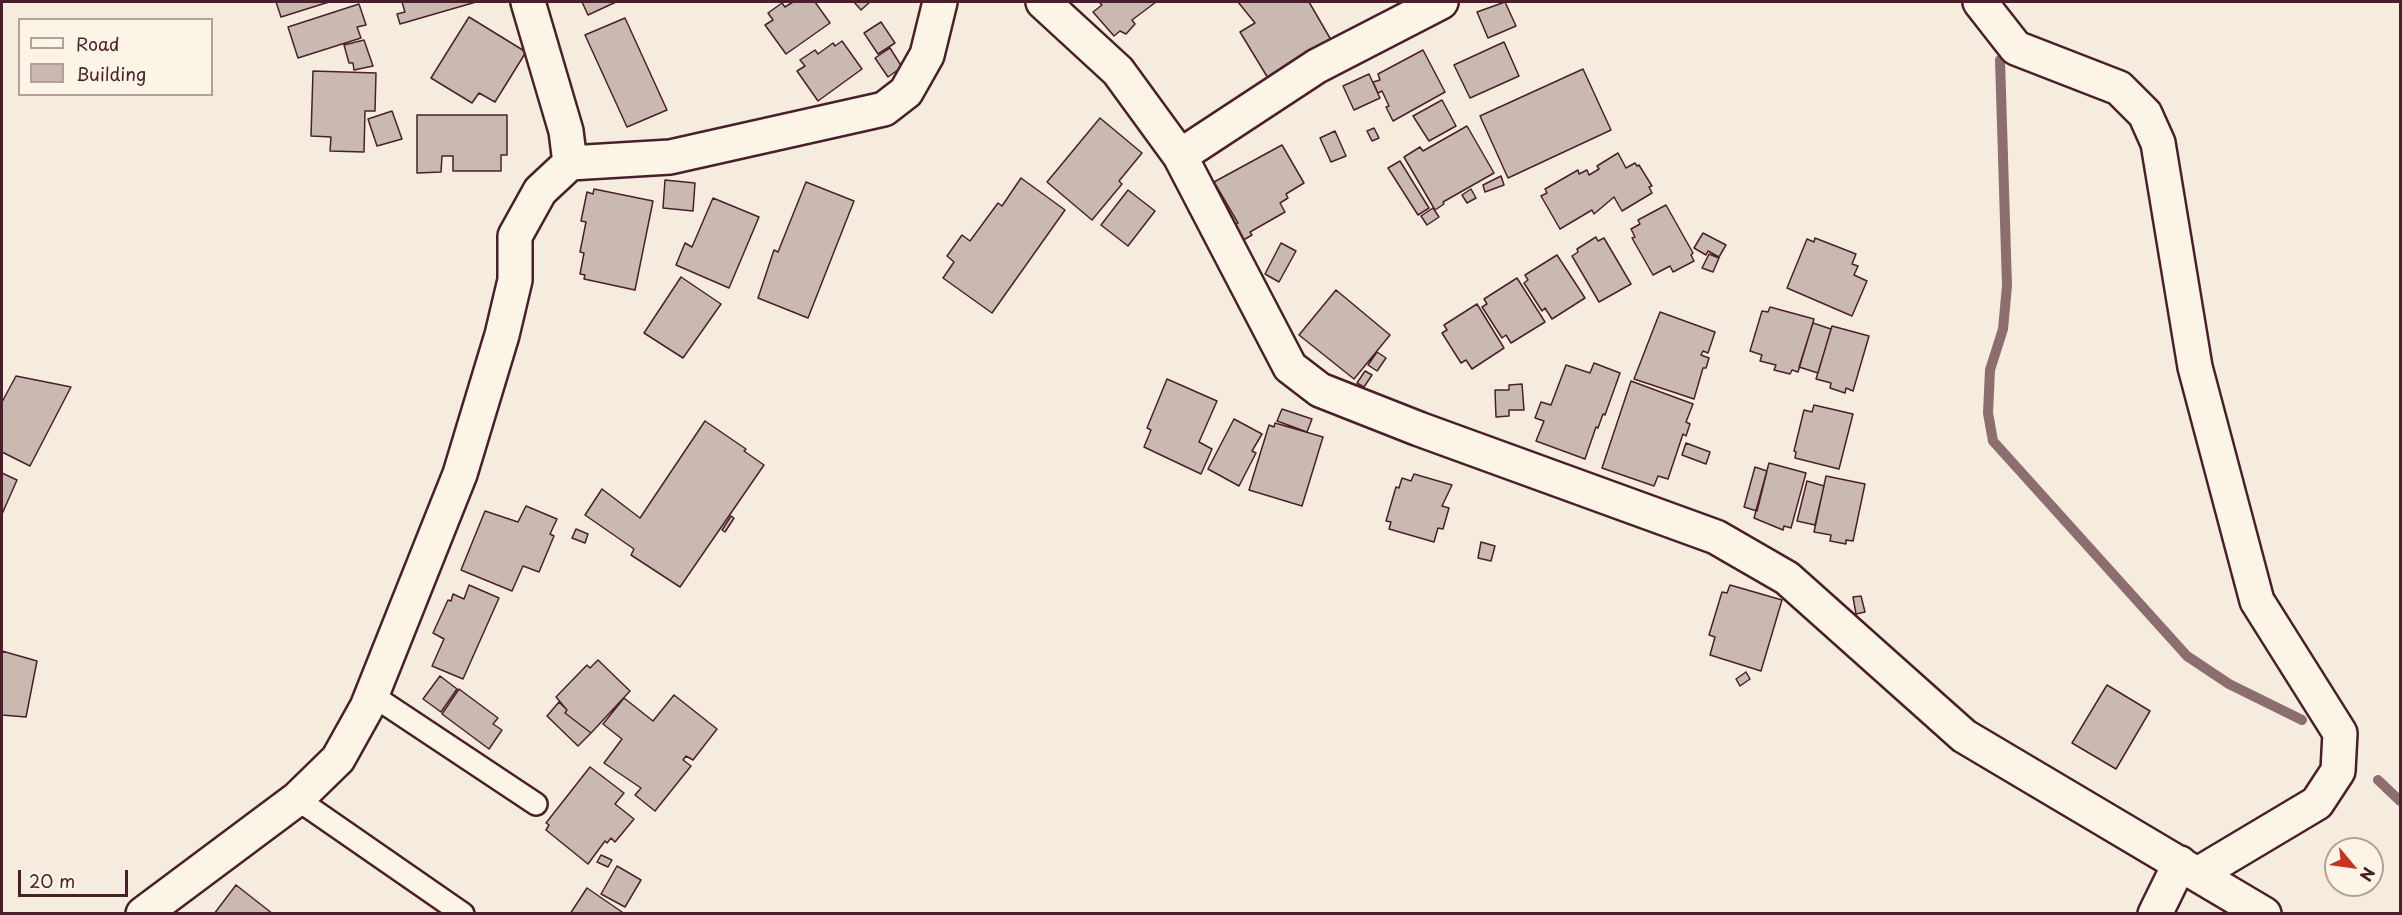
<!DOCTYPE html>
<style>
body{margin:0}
#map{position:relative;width:2402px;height:915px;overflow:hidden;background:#f5ecde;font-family:"Playpen Sans",sans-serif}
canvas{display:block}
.frame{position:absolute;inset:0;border:3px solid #4a1f2b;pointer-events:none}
.legend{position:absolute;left:18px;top:18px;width:195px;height:78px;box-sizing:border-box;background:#fcf5e5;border:2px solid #b59f9b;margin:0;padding:8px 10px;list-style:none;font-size:18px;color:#4a1f2b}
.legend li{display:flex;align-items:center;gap:12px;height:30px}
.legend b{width:30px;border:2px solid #b59f9b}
.north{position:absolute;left:2324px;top:837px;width:60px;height:60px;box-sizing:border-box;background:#fcf5e5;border:2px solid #b59f9b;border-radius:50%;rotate:119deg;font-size:16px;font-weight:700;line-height:24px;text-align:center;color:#4a1f2b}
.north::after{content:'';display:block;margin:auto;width:21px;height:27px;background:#c8321e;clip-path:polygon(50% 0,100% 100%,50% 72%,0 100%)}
.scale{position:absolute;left:18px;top:870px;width:110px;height:27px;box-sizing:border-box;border:3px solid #4a1f2b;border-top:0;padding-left:8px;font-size:18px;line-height:21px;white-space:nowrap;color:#4a1f2b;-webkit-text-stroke:4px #fcf5e5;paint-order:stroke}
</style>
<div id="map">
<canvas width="2402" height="915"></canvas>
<div class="frame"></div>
<ul class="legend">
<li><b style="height:8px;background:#fcf5e5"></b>Road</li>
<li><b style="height:16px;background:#cab9b1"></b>Building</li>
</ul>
<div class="north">N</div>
<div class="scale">20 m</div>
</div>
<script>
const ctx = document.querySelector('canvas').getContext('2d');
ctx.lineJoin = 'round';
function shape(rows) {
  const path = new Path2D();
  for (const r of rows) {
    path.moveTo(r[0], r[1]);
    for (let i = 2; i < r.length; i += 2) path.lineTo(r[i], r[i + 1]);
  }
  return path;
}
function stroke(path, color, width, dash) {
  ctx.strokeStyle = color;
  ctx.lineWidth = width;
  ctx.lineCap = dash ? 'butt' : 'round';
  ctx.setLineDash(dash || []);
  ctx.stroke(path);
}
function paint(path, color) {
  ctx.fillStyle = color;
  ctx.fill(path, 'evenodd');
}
stroke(shape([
 [2000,60,2007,286,2003,329,1990,370,1988,413,1993,441,2187,656,2229,684,2302,720],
 [2378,780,2400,801]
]), '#8c6e70', 10);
const building = shape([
 [276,2,329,2,281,17,276,2],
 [402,2,476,2,400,24,397,14,405,12,402,2],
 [582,2,616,2,588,15,582,2],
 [793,2,815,2,830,23,786,54,765,25,773,20,768,13,782,3,785,7,793,2],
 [854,2,870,2,861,10,854,2],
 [1099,2,1156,2,1132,20,1135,24,1126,34,1120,31,1114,36,1093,12,1102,5,1099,2],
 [1238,2,1309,2,1334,45,1271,83,1240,32,1255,23,1238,2],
 [1505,2,1516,26,1488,38,1477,12,1505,2],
 [359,4,366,25,357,27,361,38,298,58,288,27,359,4],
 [469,17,526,52,495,102,479,93,472,103,431,78,469,17],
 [625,18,667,110,627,127,585,35,625,18],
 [881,22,895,43,878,54,864,33,881,22],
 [364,40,373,66,354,70,353,63,349,63,344,45,364,40],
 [842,41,862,69,818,101,797,71,805,66,800,60,815,50,818,54,833,43,835,46,842,41],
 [1504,42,1519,76,1470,98,1454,65,1504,42],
 [890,48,902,67,888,77,875,58,890,48],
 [1423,50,1445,92,1393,121,1386,107,1389,106,1382,91,1378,93,1373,82,1380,80,1378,74,1423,50],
 [1583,69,1611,130,1508,178,1480,116,1583,69],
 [313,71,376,73,375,111,365,111,364,152,330,151,331,137,311,136,313,71],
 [1369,74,1380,98,1354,110,1343,86,1369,74],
 [1442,100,1456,126,1429,141,1413,116,1442,100],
 [392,111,402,139,377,146,368,119,392,111],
 [417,115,507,115,507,155,501,155,501,171,453,171,453,156,442,156,441,172,417,173,417,115],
 [1100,118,1142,153,1119,181,1122,184,1092,220,1047,182,1100,118],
 [1467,126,1494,173,1443,202,1444,204,1435,210,1404,157,1420,147,1423,151,1467,126],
 [1374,128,1379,138,1372,141,1367,131,1374,128],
 [1335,131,1346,156,1331,162,1320,138,1335,131],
 [1282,145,1304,183,1286,194,1288,198,1280,203,1285,212,1250,232,1252,235,1240,242,1232,226,1238,223,1214,182,1282,145],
 [1618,153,1626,168,1635,163,1637,166,1639,165,1652,186,1649,187,1652,193,1622,211,1614,197,1594,214,1592,210,1560,229,1541,196,1547,193,1545,189,1578,170,1579,174,1587,170,1589,175,1599,169,1597,166,1618,153],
 [1400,161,1429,208,1418,215,1388,168,1400,161],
 [1501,176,1504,185,1485,192,1483,185,1501,176],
 [1021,178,1065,210,992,313,943,278,954,262,947,256,962,235,970,241,998,203,1002,206,1021,178],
 [665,180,695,183,693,211,663,208,665,180],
 [806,182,854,201,808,318,758,298,774,250,778,252,806,182],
 [594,189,653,201,635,290,584,279,585,275,580,274,584,253,580,252,586,222,581,221,587,192,593,194,594,189],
 [1471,189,1476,198,1467,203,1462,195,1471,189],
 [1128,190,1155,211,1128,246,1101,225,1128,190],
 [713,198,759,217,729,288,676,265,685,243,692,247,713,198],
 [1666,205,1693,253,1691,255,1694,261,1673,272,1670,266,1653,275,1632,238,1635,237,1631,229,1640,224,1638,220,1666,205],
 [1433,208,1439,217,1427,225,1421,216,1433,208],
 [1703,233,1726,245,1719,257,1708,251,1706,255,1694,248,1703,233],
 [1596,237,1598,241,1604,238,1631,284,1599,302,1572,256,1578,252,1577,249,1596,237],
 [1815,238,1856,254,1852,264,1858,266,1854,275,1867,281,1852,316,1787,288,1807,239,1814,242,1815,238],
 [1281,243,1296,251,1279,282,1265,274,1281,243],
 [1709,254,1719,258,1713,272,1702,268,1709,254],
 [1557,255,1585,298,1552,319,1545,308,1542,311,1524,283,1528,280,1525,275,1557,255],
 [681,277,721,304,683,358,644,333,681,277],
 [1517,278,1545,322,1511,343,1506,335,1502,338,1482,307,1487,304,1484,299,1517,278],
 [1336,290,1390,335,1354,379,1299,335,1336,290],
 [1477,304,1504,348,1472,369,1466,360,1461,363,1442,333,1447,330,1444,325,1477,304],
 [1770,307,1814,319,1798,372,1792,370,1790,374,1774,370,1776,365,1760,361,1762,355,1750,351,1762,311,1768,312,1770,307],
 [1660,312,1715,332,1708,353,1703,351,1701,355,1709,358,1706,368,1703,368,1694,399,1634,379,1660,312],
 [1813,323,1831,329,1818,373,1799,367,1813,323],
 [1832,326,1869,336,1853,391,1846,388,1845,393,1830,388,1831,383,1816,379,1832,326],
 [1377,352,1386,358,1377,371,1368,365,1377,352],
 [1594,363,1620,373,1605,415,1603,414,1598,428,1596,427,1585,459,1536,441,1544,421,1535,418,1541,402,1551,405,1566,365,1590,373,1594,363],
 [1365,371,1372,375,1364,387,1357,383,1365,371],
 [16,376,71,387,30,466,2,452,2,402,16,376],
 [1167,379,1217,401,1199,442,1212,449,1201,474,1144,447,1151,430,1147,428,1167,379],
 [1631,381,1693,404,1686,422,1690,424,1686,436,1683,434,1668,479,1658,476,1654,486,1602,468,1631,381],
 [1522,384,1524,410,1509,410,1509,416,1496,417,1495,390,1509,390,1509,385,1522,384],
 [1814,405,1853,414,1839,469,1795,458,1796,452,1794,451,1804,410,1812,412,1814,405],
 [1282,409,1312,419,1307,432,1277,421,1282,409],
 [1234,419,1262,434,1252,451,1256,453,1239,486,1208,469,1234,419],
 [705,421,746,449,744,451,764,465,680,587,631,555,634,549,585,515,602,489,640,518,705,421],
 [1275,423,1323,437,1302,506,1249,490,1269,425,1274,427,1275,423],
 [1686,443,1710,452,1706,464,1682,455,1686,443],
 [1769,463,1806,473,1791,528,1784,526,1783,530,1754,518,1769,463],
 [1755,467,1767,471,1757,511,1744,507,1755,467],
 [2,473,17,480,2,514,2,473],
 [1414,474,1452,485,1442,506,1449,508,1443,529,1438,528,1434,542,1389,529,1391,522,1386,521,1396,487,1399,488,1402,478,1411,481,1414,474],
 [1826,476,1865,484,1853,541,1846,540,1846,544,1830,541,1831,535,1814,532,1826,476],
 [1807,481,1824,486,1815,525,1797,521,1807,481],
 [526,506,557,519,550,534,554,536,539,572,523,566,512,591,461,570,485,511,518,522,526,506],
 [731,516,734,518,725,532,722,530,731,516],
 [576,529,588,534,585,543,572,538,576,529],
 [1481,542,1495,546,1491,561,1478,558,1481,542],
 [469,585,499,598,463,679,432,666,444,639,433,633,448,600,451,601,453,594,464,599,469,585],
 [1730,585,1782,600,1761,671,1710,655,1715,637,1709,635,1722,592,1727,593,1730,585],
 [1861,596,1865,612,1856,614,1853,597,1861,596],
 [2,651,37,661,26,717,2,715,2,651],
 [598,660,630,691,591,733,565,713,567,710,556,697,587,665,590,668,598,660],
 [1746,672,1750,679,1740,686,1736,679,1746,672],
 [440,676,457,689,441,712,423,699,440,676],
 [2107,685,2150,711,2116,769,2072,743,2107,685],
 [459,689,498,718,493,724,502,730,489,749,442,714,459,689],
 [674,695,717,729,693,760,686,756,683,760,691,766,655,811,635,795,641,788,604,763,622,739,603,724,624,698,653,721,674,695],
 [559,702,567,710,565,713,591,733,578,746,547,716,559,702],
 [590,767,624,793,615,804,634,819,615,842,611,838,607,843,605,841,588,864,546,830,549,825,546,823,590,767],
 [601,855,612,860,608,867,597,862,601,855],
 [617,866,641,880,625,907,601,894,617,866],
 [236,885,273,914,214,914,236,885],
 [587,888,622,912,621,914,570,914,587,888]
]);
paint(building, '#cab9b1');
stroke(building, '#4a1f2b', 1.5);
const service = shape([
 [372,695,536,804],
 [297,799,463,914]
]);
const minor = shape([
 [528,2,566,131,570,163],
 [1043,2,1118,71,1180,156,1290,367,1320,390,1419,429,1716,537,1787,578,1964,736,2264,914],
 [1980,2,2016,48,2119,88,2145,114,2158,143,2195,367,2257,601,2340,733,2338,771,2317,803,2198,874],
 [1180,156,1317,66,1441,2],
 [143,914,297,799,338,759,367,707,460,474,502,335,515,280,515,236,540,191,570,163,670,157,884,109,906,92,927,55,940,2],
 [2155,914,2180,863]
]);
stroke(service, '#4a1f2b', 26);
stroke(minor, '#4a1f2b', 38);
stroke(service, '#fcf5e5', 21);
stroke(minor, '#fcf5e5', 33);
</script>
